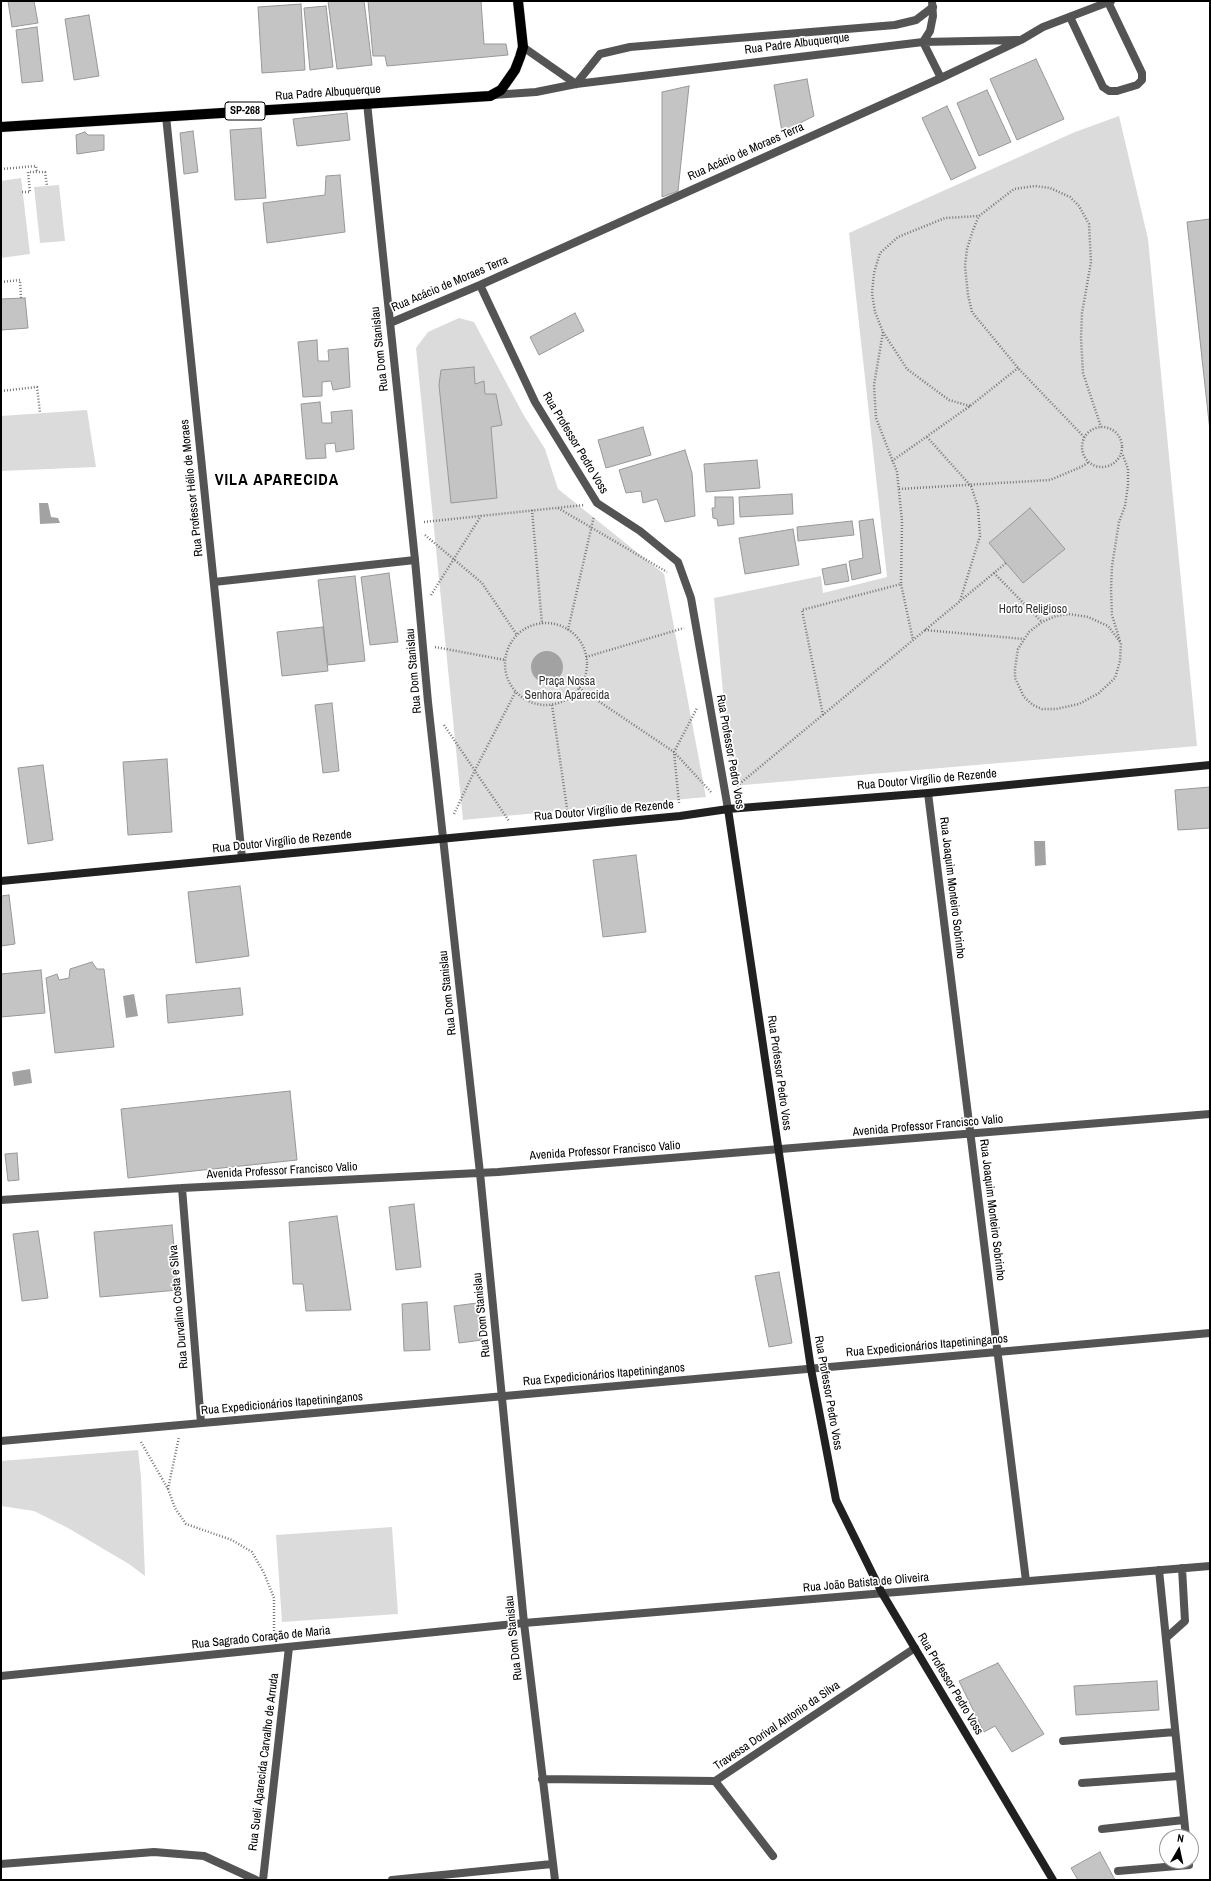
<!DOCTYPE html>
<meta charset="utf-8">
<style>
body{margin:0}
#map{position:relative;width:1211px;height:1881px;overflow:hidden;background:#fff;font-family:"Archivo Narrow",sans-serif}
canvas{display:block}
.frame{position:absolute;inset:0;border:2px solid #000;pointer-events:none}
.north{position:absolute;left:1159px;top:1829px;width:40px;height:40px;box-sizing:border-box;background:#fff;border:1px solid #999;border-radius:50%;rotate:9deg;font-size:11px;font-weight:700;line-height:16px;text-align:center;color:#000}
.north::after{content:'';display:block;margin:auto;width:14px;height:18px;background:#000;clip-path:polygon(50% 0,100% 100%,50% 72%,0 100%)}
</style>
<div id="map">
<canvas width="1211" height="1881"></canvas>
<div class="frame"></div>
<div class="north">N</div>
</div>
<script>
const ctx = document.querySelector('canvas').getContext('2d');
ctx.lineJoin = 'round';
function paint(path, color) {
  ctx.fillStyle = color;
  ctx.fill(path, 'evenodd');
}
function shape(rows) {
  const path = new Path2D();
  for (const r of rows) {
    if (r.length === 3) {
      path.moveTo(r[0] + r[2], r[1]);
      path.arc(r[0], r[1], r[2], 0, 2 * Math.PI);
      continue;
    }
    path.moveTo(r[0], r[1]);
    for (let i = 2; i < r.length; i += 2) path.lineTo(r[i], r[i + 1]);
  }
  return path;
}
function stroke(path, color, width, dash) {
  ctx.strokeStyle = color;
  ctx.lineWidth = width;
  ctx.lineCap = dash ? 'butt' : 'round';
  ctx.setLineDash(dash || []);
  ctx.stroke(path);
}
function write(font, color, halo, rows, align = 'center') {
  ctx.font = font + ' "Archivo Narrow",sans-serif';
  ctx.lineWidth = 3.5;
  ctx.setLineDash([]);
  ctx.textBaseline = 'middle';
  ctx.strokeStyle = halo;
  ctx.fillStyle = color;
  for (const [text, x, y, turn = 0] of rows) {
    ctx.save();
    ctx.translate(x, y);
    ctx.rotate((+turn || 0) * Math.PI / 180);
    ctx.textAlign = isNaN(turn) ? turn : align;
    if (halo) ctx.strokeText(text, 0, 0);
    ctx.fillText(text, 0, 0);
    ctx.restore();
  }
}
paint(shape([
 [1119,116,1148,239,1197,746,732,786,714,598,821,576,823,593,887,577,849,233,1075,132],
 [21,178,30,254,1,258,1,181],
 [59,185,65,241,40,243,34,187],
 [459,318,474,322,523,414,545,449,558,489,664,574,706,797,463,820,416,348,428,332],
 [87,410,96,467,1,471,1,416],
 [138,1450,141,1477,145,1576,129,1564,68,1528,34,1511,1,1506,1,1461],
 [392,1527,398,1614,282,1622,276,1535]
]), '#dbdbdb');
paint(shape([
 [39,503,48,503,51,517,58,518,60,523,40,524],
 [547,667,16],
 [1034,841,1045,841,1046,865,1035,866],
 [134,994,138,1016,126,1018,123,996],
 [30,1069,32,1083,14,1086,12,1072]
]), '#a2a2a2');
const building = shape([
 [8,1,34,1,38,23,12,27,8,1],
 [328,1,364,1,372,65,337,69,328,1],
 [368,1,481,1,484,44,506,44,508,55,387,66,385,56,373,56,368,1],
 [301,4,305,70,262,73,258,7,301,4],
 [326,6,333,67,310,70,304,8,326,6],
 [89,15,99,76,74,80,65,19,89,15],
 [37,27,43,81,22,83,16,30,37,27],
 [1036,59,1064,119,1017,140,990,79,1036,59],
 [807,79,814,116,782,132,774,85,807,79],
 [689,86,678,191,662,197,662,92,689,86],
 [987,90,1011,142,979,156,957,103,987,90],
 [947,106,976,168,951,180,922,118,947,106],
 [347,113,350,140,297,146,293,119,347,113],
 [261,128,266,198,235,200,230,130,261,128],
 [193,131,198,172,184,174,180,133,193,131],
 [85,132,88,135,104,135,104,150,77,154,76,135,85,132],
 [340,175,345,232,267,243,263,203,325,195,326,176,340,175],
 [1210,219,1210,431,1187,222,1210,219],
 [25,298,28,328,1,330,1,299,25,298],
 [575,313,584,331,539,355,530,337,575,313],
 [317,340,318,361,329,361,328,350,348,348,350,387,333,390,331,381,322,382,322,396,303,397,298,342,317,340],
 [474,367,475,384,484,381,485,394,496,394,502,425,491,427,497,498,451,503,439,385,441,370,474,367],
 [320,402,322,423,332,423,331,412,352,410,354,449,336,452,335,443,325,444,326,458,306,459,301,404,320,402],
 [643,427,651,455,606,468,598,440,643,427],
 [685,450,692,473,695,516,665,522,657,499,643,503,641,491,626,493,619,470,685,450],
 [757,460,760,488,706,492,704,464,757,460],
 [792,494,793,514,740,517,739,497,792,494],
 [715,497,733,497,734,524,718,526,717,519,713,518,712,508,715,508,715,497],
 [1030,508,1065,549,1023,583,989,543,1030,508],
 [873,519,881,573,852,580,849,561,863,558,859,521,873,519],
 [852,521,854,535,798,541,797,527,852,521],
 [793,529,799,565,745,574,739,538,793,529],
 [846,564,849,581,825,585,822,569,846,564],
 [389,573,398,642,370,645,361,577,389,573],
 [355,576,365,661,328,665,318,580,355,576],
 [323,627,328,671,282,676,277,632,323,627],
 [332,703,339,771,323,773,315,705,332,703],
 [167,759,172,832,128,835,123,762,167,759],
 [43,765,53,840,28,844,18,768,43,765],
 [1210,787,1210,828,1178,830,1175,790,1210,787],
 [636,855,646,932,603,937,593,860,636,855],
 [240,886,249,956,196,963,188,892,240,886],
 [9,895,15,944,1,946,1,896,9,895],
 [92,962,97,969,104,969,114,1047,55,1053,46,978,57,974,59,980,69,978,70,969,92,962],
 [41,970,45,1013,1,1017,1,974,41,970],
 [240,988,243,1015,168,1023,166,995,240,988],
 [290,1091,297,1160,128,1178,121,1109,290,1091],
 [17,1153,19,1180,8,1181,5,1154,17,1153],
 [414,1204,421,1267,396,1270,389,1207,414,1204],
 [337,1216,351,1310,306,1311,303,1284,293,1284,289,1222,337,1216],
 [172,1225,178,1290,100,1297,94,1232,172,1225],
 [38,1231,48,1298,22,1301,13,1234,38,1231],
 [779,1272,792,1343,769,1347,755,1276,779,1272],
 [427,1302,430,1350,404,1351,402,1304,427,1302],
 [477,1303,482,1340,459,1343,454,1306,477,1303],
 [998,1663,1044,1734,1012,1752,995,1726,984,1732,959,1681,998,1663],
 [1157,1681,1159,1710,1076,1715,1074,1686,1157,1681],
 [1100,1852,1115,1880,1078,1880,1071,1868,1100,1852]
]);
paint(building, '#c4c4c4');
stroke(building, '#989898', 1);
const primary = shape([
 [1,127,490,96,501,90,515,70,520,57,523,47,518,1]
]);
stroke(primary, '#dbdbdb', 11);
stroke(shape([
 [1,169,36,166,37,172],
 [22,192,30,192,28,172,45,172,47,186],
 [1,282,20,280,21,298],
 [883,332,874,385,876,418,897,472,902,521,901,584],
 [1,391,37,387,40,413],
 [970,406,949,400,907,369,883,332,875,312,872,293,874,273,880,253,898,237,945,218,979,216],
 [1102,447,20],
 [927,437,971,486,978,507,980,536,960,601],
 [1084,437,1018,368,972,312,968,295,965,266,967,249,973,230,979,216,1014,189,1035,186,1050,188,1070,197,1079,206,1089,224,1091,262,1082,313,1081,338,1083,373,1101,427],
 [892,461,970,406,1018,368],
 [899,489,1050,480,1081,467,1089,462],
 [558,508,667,572],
 [532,510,542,624],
 [424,522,584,505],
 [425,535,482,583,517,635],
 [994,573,1042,622],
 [431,595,481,516],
 [1069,614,1088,617,1108,626,1121,643,1120,661,1115,678,1099,693,1079,704,1056,709,1042,709,1033,705,1024,697,1015,678,1015,668,1018,649,1029,632,1042,622,1056,616,1069,614],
 [546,664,41],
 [568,630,594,516],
 [925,630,1024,639],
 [1120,641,1112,615,1111,590,1112,566,1119,522,1125,506,1128,485,1128,469,1122,453],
 [435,647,505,660],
 [586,657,684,628],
 [579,688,674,752,711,792],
 [552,705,568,815],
 [823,715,802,610,901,584,913,640],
 [444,725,509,821],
 [737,786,1006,563],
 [679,803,674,752,697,708],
 [454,814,475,770,516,691],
 [141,1442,168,1489,175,1508,186,1524,232,1540,252,1552,264,1573,274,1598,274,1636],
 [168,1489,179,1437]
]), '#767676', 2.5, [1, 2]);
stroke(shape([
 [1070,17,1103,87,1109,91,1117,91,1137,85,1142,80,1142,73,1108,2],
 [576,84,600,54,630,47,895,25,916,20,933,7],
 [214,582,415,560],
 [715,1781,915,1648]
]), '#545454', 8);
stroke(shape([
 [923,42,930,31,933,16,932,1],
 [923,42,941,78],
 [523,47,576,84],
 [493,95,536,92,576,84,923,42,1018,40],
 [367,103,415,560,428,702,480,1173,524,1623,555,1880],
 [166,116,242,858],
 [480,285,535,402,597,503,640,531,678,562,691,598,728,809],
 [390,323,480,285,941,78,1021,40,1043,27,1111,1],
 [928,793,1026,1581],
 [182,1188,201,1423],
 [1,1200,182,1188,498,1172,1210,1114],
 [1,1441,1210,1333],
 [1159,1570,1186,1837],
 [1166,1638,1185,1621,1182,1568],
 [1,1676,524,1623,1210,1566],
 [1063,1741,1175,1732],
 [542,1779,715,1781,773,1856],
 [1082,1783,1179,1776],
 [1102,1829,1184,1820],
 [1,1864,154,1852,204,1856,256,1880],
 [1118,1871,1189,1865,1188,1861],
 [263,1880,289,1647],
 [392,1880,552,1864]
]), '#545454', 8);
stroke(shape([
 [728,809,811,1369,836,1500,882,1593,1053,1880],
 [1,881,680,816,728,809,928,793,1210,765]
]), '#212121', 8);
stroke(primary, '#000', 10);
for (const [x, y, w] of [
 [245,111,40]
]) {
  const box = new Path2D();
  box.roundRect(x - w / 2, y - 9, w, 18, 3);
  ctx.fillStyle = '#fff';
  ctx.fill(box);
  stroke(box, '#000', 1);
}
write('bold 11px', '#000', null, [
 ["SP-268",245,111]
]);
write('12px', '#000', '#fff', [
 ["Rua Padre Albuquerque",797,44,-7],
 ["Rua Padre Albuquerque",328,93,-4],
 ["Rua Acácio de Moraes Terra",746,152,-24],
 ["Rua Acácio de Moraes Terra",450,284,-23],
 ["Rua Dom Stanislau",380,349,-96],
 ["Rua Professor Pedro Voss",575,443,59],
 ["Rua Professor Hélio de Moraes",192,488,-96],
 ["Rua Dom Stanislau",414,671,-95],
 ["Rua Professor Pedro Voss",730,752,80],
 ["Rua Doutor Virgílio de Rezende",927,780,-5],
 ["Rua Doutor Virgílio de Rezende",604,811,-5],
 ["Rua Doutor Virgílio de Rezende",282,842,-6],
 ["Rua Joaquim Monteiro Sobrinho",952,888,83],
 ["Rua Dom Stanislau",448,993,-96],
 ["Rua Professor Pedro Voss",779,1073,82],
 ["Avenida Professor Francisco Valio",928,1126,-5],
 ["Avenida Professor Francisco Valio",605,1151,-4],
 ["Avenida Professor Francisco Valio",282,1171,-3],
 ["Rua Joaquim Monteiro Sobrinho",992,1210,83],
 ["Rua Durvalino Costa e Silva",179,1307,-95],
 ["Rua Dom Stanislau",482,1315,-96],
 ["Rua Expedicionários Itapetininganos",927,1346,-5],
 ["Rua Expedicionários Itapetininganos",604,1375,-5],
 ["Rua Professor Pedro Voss",828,1393,80],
 ["Rua Expedicionários Itapetininganos",282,1404,-5],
 ["Rua João Batista de Oliveira",866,1583,-5],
 ["Rua Sagrado Coração de Maria",261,1638,-6],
 ["Rua Dom Stanislau",514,1638,-96],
 ["Rua Professor Pedro Voss",950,1684,59],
 ["Travessa Dorival Antonio da Silva",777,1726,-34],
 ["Rua Sueli Aparecida Carvalho de Arruda",264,1762,-83]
]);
write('12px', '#323232', '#fff', [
 ["Horto Religioso",1033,610],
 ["Praça Nossa",567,682],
 ["Senhora Aparecida",567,696]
]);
ctx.letterSpacing = '1px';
write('bold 16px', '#000', '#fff', [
 ["VILA APARECIDA",277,481]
]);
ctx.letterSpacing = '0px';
</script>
